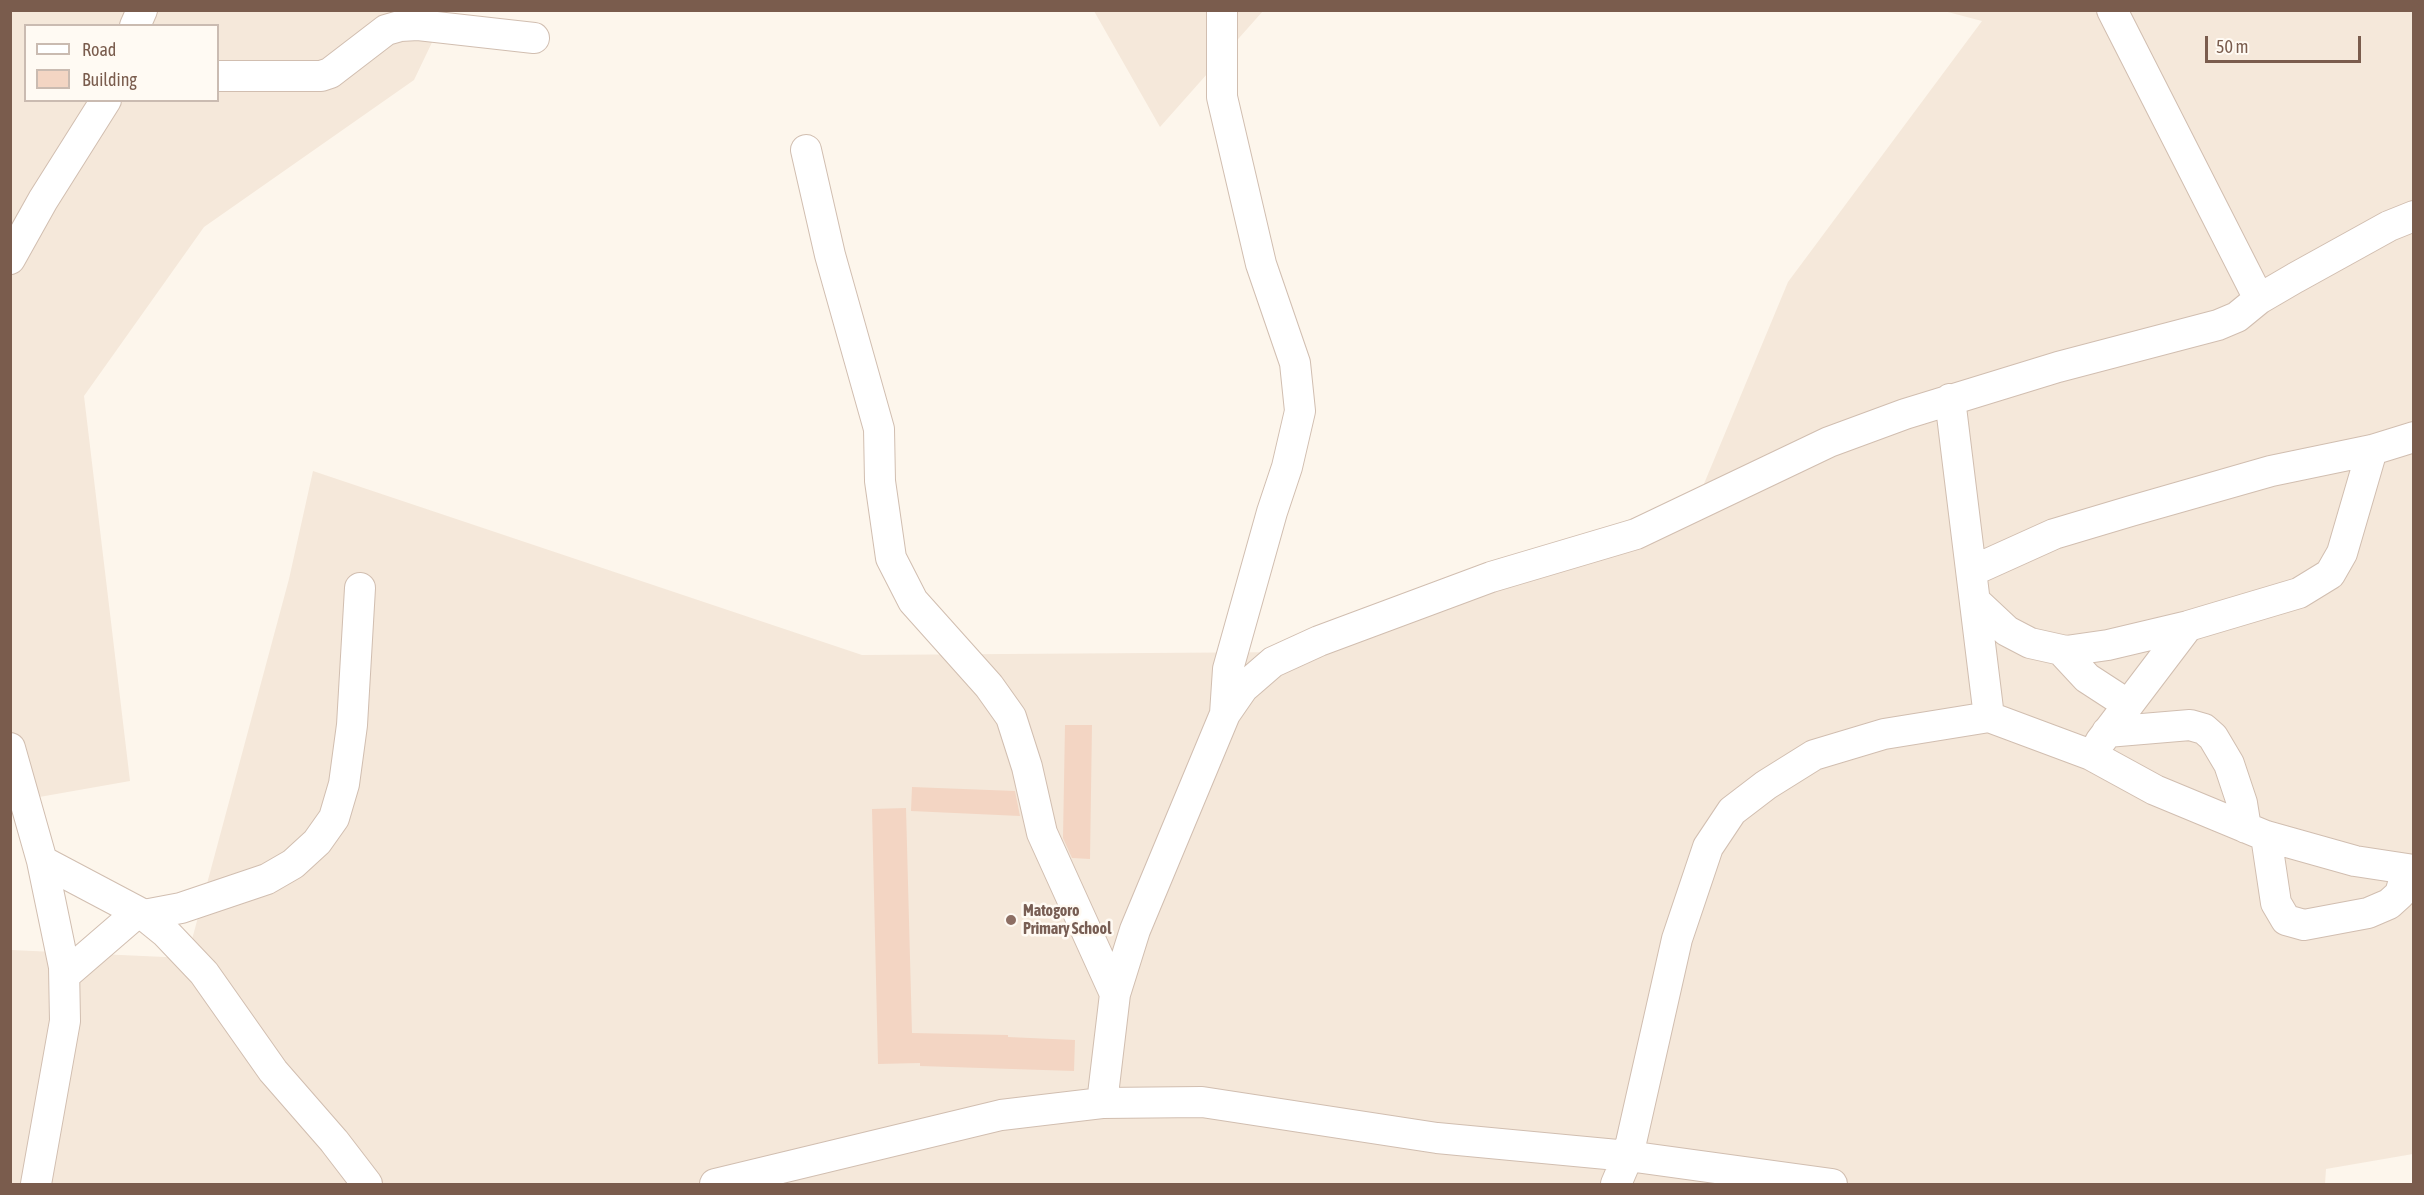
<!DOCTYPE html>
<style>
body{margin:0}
#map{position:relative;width:2424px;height:1195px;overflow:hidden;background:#fdf6ec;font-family:"Asap Condensed",sans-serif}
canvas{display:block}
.frame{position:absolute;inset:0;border:12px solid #7a5c4d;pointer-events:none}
.legend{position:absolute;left:24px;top:24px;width:195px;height:78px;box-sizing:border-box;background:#fffaf3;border:2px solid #cabbb1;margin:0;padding:8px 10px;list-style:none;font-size:18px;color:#7a5c4d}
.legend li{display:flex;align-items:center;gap:12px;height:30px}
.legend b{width:30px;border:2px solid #cabbb1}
.scale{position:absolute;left:2205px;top:36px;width:156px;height:27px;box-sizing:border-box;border:3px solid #7a5c4d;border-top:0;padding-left:8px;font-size:18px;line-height:21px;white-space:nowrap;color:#7a5c4d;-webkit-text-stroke:4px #fffaf3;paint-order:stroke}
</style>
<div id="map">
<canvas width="2424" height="1195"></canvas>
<div class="frame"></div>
<ul class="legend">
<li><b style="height:8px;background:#fff"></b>Road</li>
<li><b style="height:16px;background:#f3d5c3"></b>Building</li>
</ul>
<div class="scale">50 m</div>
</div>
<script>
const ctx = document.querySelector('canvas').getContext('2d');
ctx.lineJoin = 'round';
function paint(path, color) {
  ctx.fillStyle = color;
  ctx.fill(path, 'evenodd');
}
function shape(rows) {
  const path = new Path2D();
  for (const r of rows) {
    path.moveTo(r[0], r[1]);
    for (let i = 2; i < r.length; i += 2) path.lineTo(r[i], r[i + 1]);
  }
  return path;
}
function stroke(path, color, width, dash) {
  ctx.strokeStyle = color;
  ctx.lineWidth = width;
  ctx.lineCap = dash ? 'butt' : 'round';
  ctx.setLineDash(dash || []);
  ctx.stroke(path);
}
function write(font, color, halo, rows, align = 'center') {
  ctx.font = font + ' "Asap Condensed",sans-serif';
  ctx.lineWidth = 5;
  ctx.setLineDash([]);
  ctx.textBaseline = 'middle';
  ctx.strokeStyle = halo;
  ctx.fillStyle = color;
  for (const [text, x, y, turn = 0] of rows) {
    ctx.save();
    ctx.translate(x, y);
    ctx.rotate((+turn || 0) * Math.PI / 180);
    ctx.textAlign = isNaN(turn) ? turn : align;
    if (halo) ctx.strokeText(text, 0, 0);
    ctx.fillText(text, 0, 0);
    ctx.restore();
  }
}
paint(shape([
 [11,11,447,11,414,80,204,227,84,396,130,781,11,802],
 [26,26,218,26,218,100,26,100],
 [1094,11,1263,11,1160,127],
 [1944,11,2413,11,2413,1154,2326,1169,2325,1184,11,1184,11,950,187,958,289,579,313,471,862,655,1292,652,1701,491,1788,282,1982,21]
]), '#f5e8da');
paint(shape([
 [1065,725,1092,725,1090,859,1072,858,1063,838],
 [912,787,1015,791,1020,816,911,811],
 [906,808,912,1033,1008,1035,1008,1037,1075,1040,1074,1071,920,1066,920,1063,878,1064,872,809]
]), '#f3d5c3');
const minor = shape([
 [1222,10,1222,97,1261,264,1295,363,1300,411,1287,467,1272,512,1228,669,1225,714],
 [2112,10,2259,299],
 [135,26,142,10],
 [218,76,321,76,330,73,386,30,400,26,418,25,534,38],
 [806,150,830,255,879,429,880,481,891,558,913,601,989,686,1011,717,1027,767,1042,833,1115,994],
 [10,259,43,200,106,100],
 [1950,399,1989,717],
 [1972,571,2054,534,2131,511,2271,471,2372,450,2414,437],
 [1976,602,2007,631,2030,643,2066,651,2108,645,2188,626,2299,593,2330,574,2342,553,2372,450],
 [2061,650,2087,678,2127,704],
 [2107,732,2190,725,2204,729,2213,737,2229,764,2242,803,2246,828],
 [2100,742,2188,626],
 [10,748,42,861,64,967,65,1021,36,1184],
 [2266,836,2276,903,2286,920,2304,925,2368,913,2389,904,2400,894,2407,870],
 [42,861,144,915,165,932,204,973,273,1071,334,1141,367,1184],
 [144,915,181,908,267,879,293,864,317,842,334,818,344,784,352,725,360,588],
 [65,975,138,912],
 [1102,1103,1115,994,1135,930,1225,714,1243,688,1273,662,1319,641,1491,577,1636,534,1829,442,1905,414,2058,367,2218,325,2237,317,2259,299,2295,278,2389,226,2414,216],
 [715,1184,1001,1115,1102,1103,1202,1102,1437,1138,1628,1156,1832,1184],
 [1616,1184,1628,1156,1677,939,1708,847,1732,811,1766,785,1814,755,1884,734,1989,717,2091,755,2155,790,2266,836,2355,861,2414,870]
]);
stroke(minor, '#d1beb0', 32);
stroke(minor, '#fff', 30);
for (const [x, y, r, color] of [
 [1011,920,6,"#8d6e63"]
]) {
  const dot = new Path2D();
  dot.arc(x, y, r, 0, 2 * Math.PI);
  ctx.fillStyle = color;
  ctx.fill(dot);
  stroke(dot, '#fffaf3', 2);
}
write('bold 16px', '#785e54', '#fffaf3', [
 ["Matogoro",1023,911],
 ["Primary School",1023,929]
], 'left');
</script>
